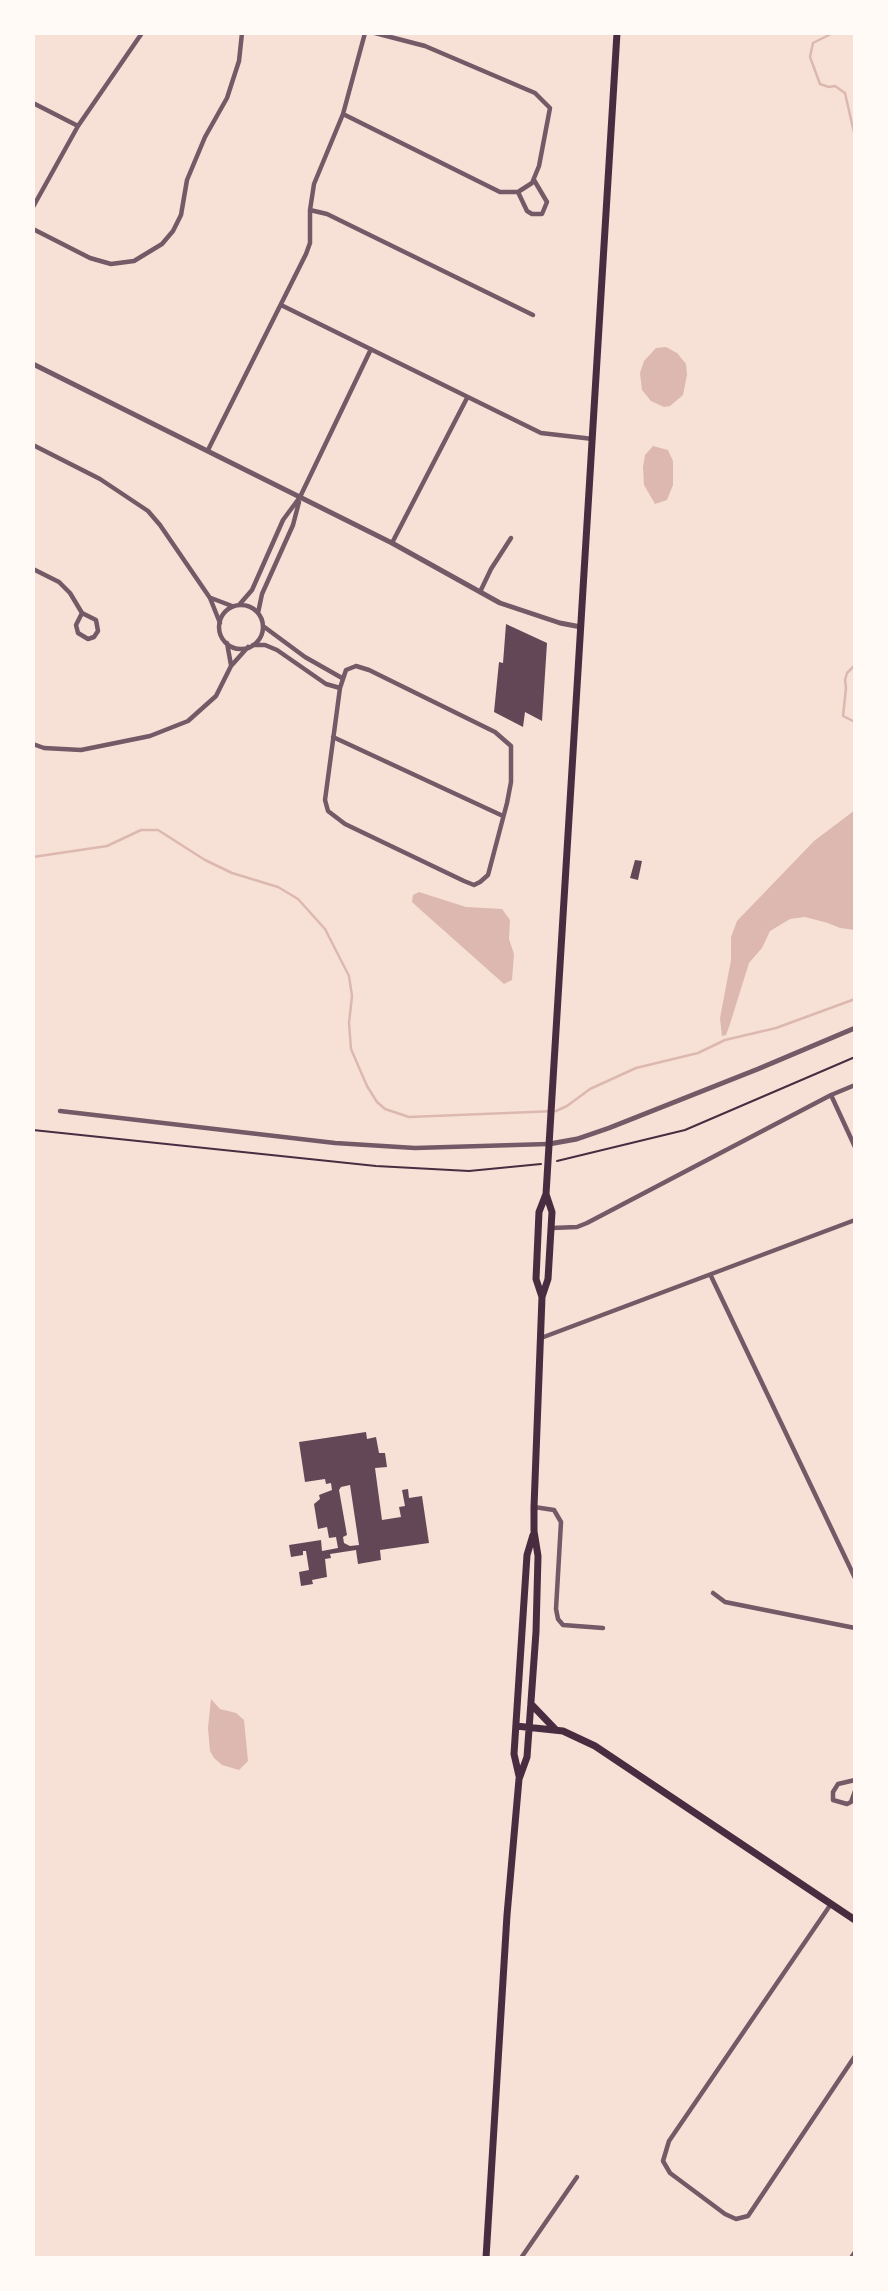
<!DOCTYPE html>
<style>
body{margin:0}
#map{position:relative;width:888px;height:2291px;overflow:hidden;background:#f7e1d7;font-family:Montserrat,sans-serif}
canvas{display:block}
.frame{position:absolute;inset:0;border:35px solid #fffaf5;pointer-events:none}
</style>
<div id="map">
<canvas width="888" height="2291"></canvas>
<div class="frame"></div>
</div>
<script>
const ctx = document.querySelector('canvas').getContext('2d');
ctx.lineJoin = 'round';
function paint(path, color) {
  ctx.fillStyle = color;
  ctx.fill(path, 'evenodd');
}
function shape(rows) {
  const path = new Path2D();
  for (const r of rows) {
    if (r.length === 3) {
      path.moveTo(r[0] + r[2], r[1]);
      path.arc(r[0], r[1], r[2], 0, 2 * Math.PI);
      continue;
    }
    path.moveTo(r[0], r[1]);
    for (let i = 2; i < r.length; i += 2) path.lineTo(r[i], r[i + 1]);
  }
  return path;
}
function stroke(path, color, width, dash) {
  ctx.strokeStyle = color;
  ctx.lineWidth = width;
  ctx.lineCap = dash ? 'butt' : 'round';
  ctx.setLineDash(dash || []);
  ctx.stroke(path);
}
paint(shape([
 [666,347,677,353,686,364,687,375,683,395,670,406,664,407,651,401,642,390,640,373,644,361,656,348],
 [653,446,668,450,673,461,673,485,667,500,655,504,644,485,643,467,645,455],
 [855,810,855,930,840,928,828,923,805,917,790,919,770,931,762,948,749,963,729,1027,726,1035,722,1036,720,1018,731,960,731,937,737,921,814,841],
 [419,892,466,907,502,909,510,920,509,939,514,954,512,980,504,984,423,912,412,902,413,895],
 [211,1699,220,1709,236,1713,244,1720,248,1761,239,1770,222,1765,214,1758,210,1751,208,1728]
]), '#dcb8b0');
stroke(shape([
 [833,33,813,43,810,57,820,84,829,87,835,86,845,93,855,137],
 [855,665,847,673,845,680,846,688,843,716,855,722],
 [33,857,107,846,141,830,158,830,205,860,232,873,278,887,298,899,325,929,349,976,352,996,349,1023,351,1049,367,1086,377,1102,385,1109,409,1117,556,1111,567,1106,590,1089,636,1068,698,1053,725,1040,776,1028,855,999]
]), '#dcb8b0', 2.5);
paint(shape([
 [506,624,547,643,542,721,525,712,523,727,494,712,499,662,503,663],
 [635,860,642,861,638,880,630,878],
 [366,1432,367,1439,376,1437,379,1453,385,1453,387,1467,375,1468,382,1520,401,1517,399,1507,405,1506,402,1490,408,1489,409,1498,422,1496,429,1543,380,1550,381,1560,358,1564,356,1550,330,1554,331,1558,325,1559,327,1577,312,1580,313,1584,301,1586,299,1572,309,1570,306,1551,303,1551,303,1555,291,1557,289,1545,321,1540,322,1551,338,1548,336,1537,329,1538,327,1527,318,1529,314,1504,320,1499,319,1495,332,1490,331,1483,326,1484,325,1479,305,1482,299,1442],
 [350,1485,359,1545,350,1546,344,1543,343,1537,347,1535,339,1490,341,1487]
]), '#644757');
stroke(shape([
 [33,1130,376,1166,469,1171,541,1164],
 [557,1161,685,1130,855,1057]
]), '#4a2c40', 2);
stroke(shape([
 [33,103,78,126],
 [343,114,500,192,518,192,532,183,539,166,550,108,535,93,425,46,375,33],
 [518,192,527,211,532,214,542,214,547,202,534,180],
 [33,207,78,126,142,33],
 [310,210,327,214,533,315],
 [33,229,90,258,111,264,134,261,162,244,173,231,181,215,187,180,205,137,227,98,239,61,242,33],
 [281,305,541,433,593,439],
 [33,445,100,479,148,511,160,525,210,598,220,623],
 [208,450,306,254,310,243,310,210,314,184,343,114,365,33],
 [392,543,467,398],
 [33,569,59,582,70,593,82,613,96,620,98,631,94,637,88,639,78,633,76,625,82,613],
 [480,592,491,569,511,538],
 [211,598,232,606],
 [239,605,252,590,283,520,300,497,371,349],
 [241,627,22],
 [258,613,262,594,293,525,299,502],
 [263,626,305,657,342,678],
 [227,643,231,665],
 [253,645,265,645,277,650,326,684,340,688],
 [356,666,369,670,495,732,511,746,511,782,507,803,488,875,480,882,474,885,464,881,345,824,328,811,325,800,340,688,346,670,356,666],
 [333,737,503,816],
 [33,744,44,748,81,750,150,736,188,721,216,696,231,666,248,647],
 [831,1095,855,1147],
 [60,1111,335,1143,415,1148,548,1144],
 [552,1228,577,1227,587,1223,831,1095,855,1085],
 [711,1276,855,1578],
 [541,1338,855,1220],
 [534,1507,554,1510,561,1522,556,1609,558,1619,563,1625,603,1628],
 [713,1593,725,1602,855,1628],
 [855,1780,838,1784,833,1792,833,1800,847,1804,851,1802,855,1791],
 [831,1904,669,2141,663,2161,670,2173,725,2214,736,2219,748,2216,855,2056],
 [521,2258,577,2177],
 [851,2258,855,2252]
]), '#755966', 4.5);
stroke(shape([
 [33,364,392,543,500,603,560,623,581,627],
 [549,1144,577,1139,609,1128,758,1069,855,1028]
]), '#755966', 5);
stroke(shape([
 [542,1297,536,1279,539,1212,546,1194,617,33],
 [531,1704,555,1729],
 [516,1726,563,1731,595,1746,855,1920],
 [519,1776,514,1754,527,1555,533,1535],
 [486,2258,507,1915,519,1779,527,1757,536,1632,538,1556,534,1531,534,1507,542,1297,548,1279,552,1212,546,1194]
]), '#4a2c40', 7);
</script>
